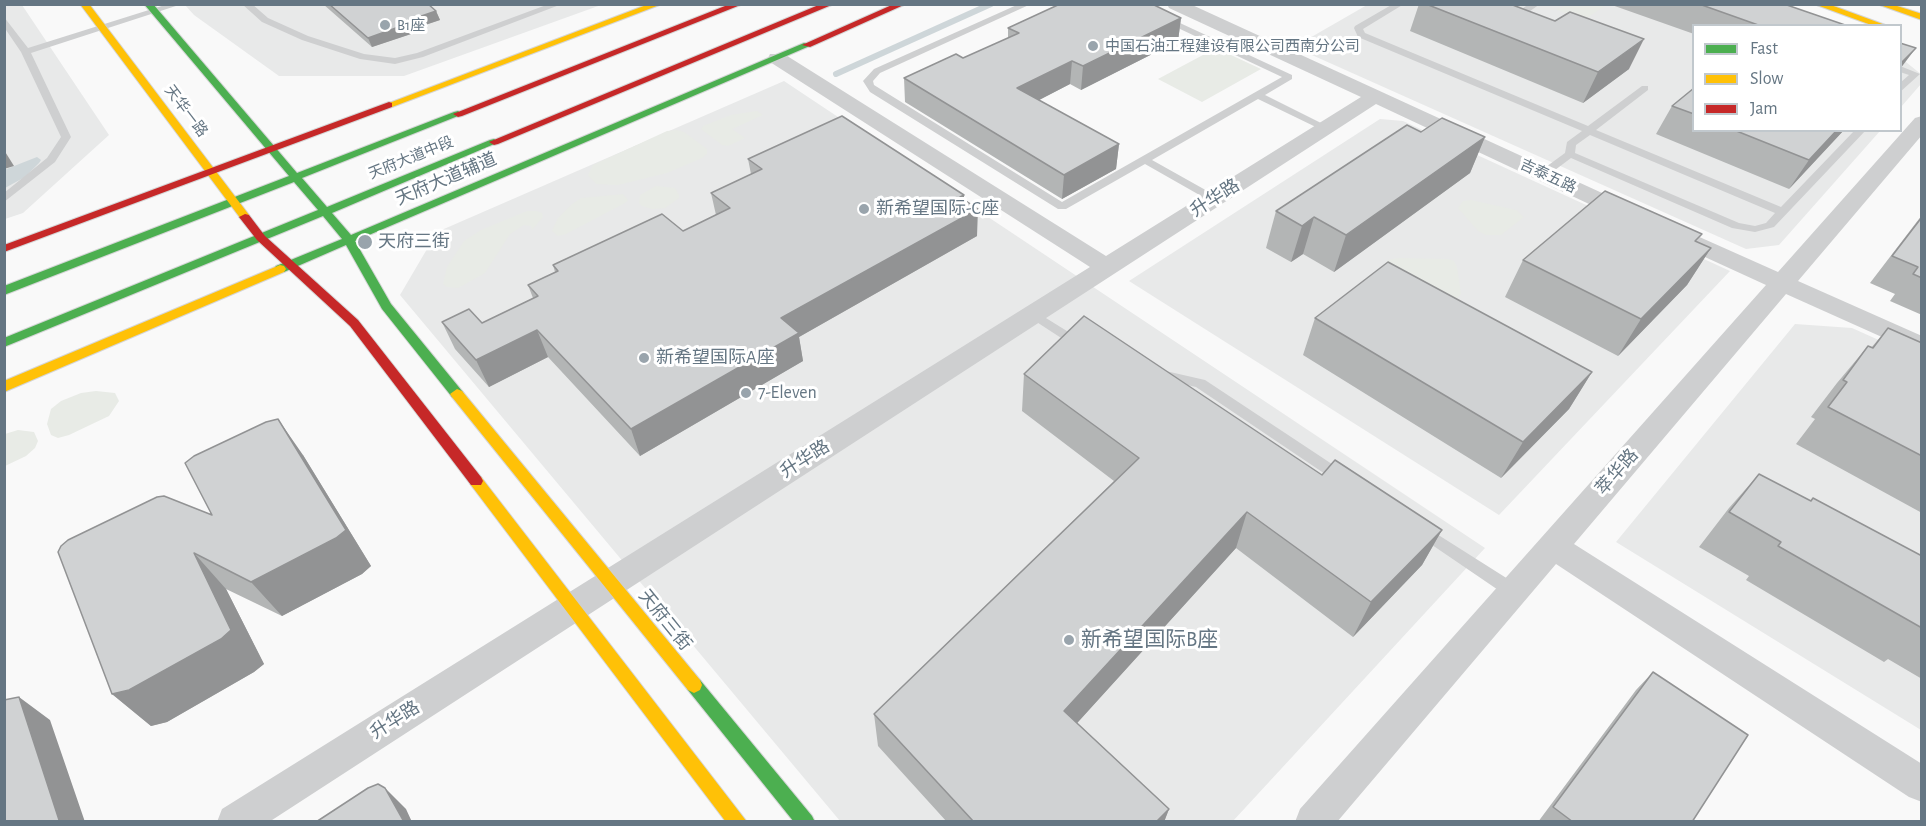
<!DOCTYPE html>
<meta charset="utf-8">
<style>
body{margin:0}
#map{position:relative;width:1926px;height:826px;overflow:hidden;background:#f9f9f9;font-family:"Alegreya Sans",sans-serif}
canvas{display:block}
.frame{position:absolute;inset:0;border:6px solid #657683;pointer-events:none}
.legend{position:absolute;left:1692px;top:24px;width:210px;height:108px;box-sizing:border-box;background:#fff;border:2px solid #c1c8cd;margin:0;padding:8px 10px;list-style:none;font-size:18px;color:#657683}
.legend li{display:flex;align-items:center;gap:12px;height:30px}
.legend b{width:30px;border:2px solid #c1c8cd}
</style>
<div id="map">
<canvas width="1926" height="826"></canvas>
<div class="frame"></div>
<ul class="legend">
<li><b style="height:8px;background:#4caf50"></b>Fast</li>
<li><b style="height:8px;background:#ffc107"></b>Slow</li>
<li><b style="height:8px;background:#c62828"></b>Jam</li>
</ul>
</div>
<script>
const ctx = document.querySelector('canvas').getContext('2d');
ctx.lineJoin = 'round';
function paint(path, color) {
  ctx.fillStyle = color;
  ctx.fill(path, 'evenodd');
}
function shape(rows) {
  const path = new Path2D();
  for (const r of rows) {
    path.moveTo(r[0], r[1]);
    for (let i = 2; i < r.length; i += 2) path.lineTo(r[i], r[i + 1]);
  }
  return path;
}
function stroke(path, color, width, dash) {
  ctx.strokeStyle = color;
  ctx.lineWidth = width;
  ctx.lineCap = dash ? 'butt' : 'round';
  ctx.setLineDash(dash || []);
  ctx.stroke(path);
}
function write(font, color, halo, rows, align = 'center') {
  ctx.font = font + ' "Alegreya Sans","Noto Sans SC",sans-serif';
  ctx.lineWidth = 6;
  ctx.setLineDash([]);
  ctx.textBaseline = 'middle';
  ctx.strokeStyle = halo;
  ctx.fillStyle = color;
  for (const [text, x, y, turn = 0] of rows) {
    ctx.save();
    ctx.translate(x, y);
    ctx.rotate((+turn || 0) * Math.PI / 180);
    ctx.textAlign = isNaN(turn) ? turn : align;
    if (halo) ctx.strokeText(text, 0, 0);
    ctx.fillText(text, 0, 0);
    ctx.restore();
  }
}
paint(shape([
 [5,5,22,5,109,135,23,213,5,219],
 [185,5,601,5,404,76,279,76,194,15],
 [1367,5,1766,5,1694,26,1694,130,1880,131,1779,245,1746,249,1294,47],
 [1901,58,1922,75,1921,84,1901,107],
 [784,81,1485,548,1233,821,840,821,400,295,437,232],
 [1380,119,1403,121,1730,271,1499,515,1129,281],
 [1795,324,1852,328,1921,359,1921,730,1616,542]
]), '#e8e9e9');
paint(shape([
 [1565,5,1606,5,1584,20,1557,10],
 [1216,48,1261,69,1202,102,1158,79],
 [757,111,763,115,732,129,745,138,728,146,722,145,701,129,703,126,731,115],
 [677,130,684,132,707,149,707,154,702,158,667,173,618,185,596,184,588,175,593,165,667,131],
 [656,186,675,188,679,195,679,198,665,208,652,209,642,206,639,203,640,195],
 [623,194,628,200,625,203,566,234,558,236,552,231,558,218,572,204,581,198],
 [1471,200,1516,210,1524,217,1501,235,1486,235,1478,231,1458,208,1463,201],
 [527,211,536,211,542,213,543,217,532,230,531,226,524,225,510,234,485,273,458,288,447,287,443,284,447,267,464,241,481,230],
 [1399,258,1448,259,1454,261,1457,267,1461,294,1456,299,1384,272,1384,265,1388,260],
 [96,391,115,393,119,401,109,416,69,435,58,438,51,435,47,424,51,409,61,401,81,393],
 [18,430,34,432,38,441,35,448,26,456,5,466,5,434]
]), '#e8ebe6');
paint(shape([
 [37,157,41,160,39,163,25,177,5,188,4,170]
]), '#ced6d9');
stroke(shape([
 [836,74,991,4]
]), '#ced6d9', 6);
const fast = shape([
 [144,4,153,4,297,173,454,112,458,111,463,114,302,178,327,207,490,140,494,139,499,142,332,213,351,235,804,43,812,45,355,241,391,304,462,391,464,394,457,399,452,397,382,309,346,245,284,272,276,272,274,269,276,266,342,239,323,216,4,347,4,338,318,210,294,182,4,295,4,286,289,176,144,4],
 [694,677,700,680,812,816,815,822,794,822,688,690,686,685,688,680,694,677]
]);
const slow = shape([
 [80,4,89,4,249,215,249,219,241,219,80,4],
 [649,4,662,4,392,107,384,105,649,4],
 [1814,4,1828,4,1888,26,1874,26,1814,4],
 [1877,4,1891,4,1922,14,1922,20,1877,4],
 [280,265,284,266,286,269,284,272,4,392,4,381,280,265],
 [457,389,462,391,700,680,702,685,700,690,694,693,688,690,452,397,450,394,457,389],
 [476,475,481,477,747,822,726,822,471,485,469,481,471,477,476,475]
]);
const jam = shape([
 [730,4,743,4,462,116,458,117,453,114,730,4],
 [821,4,834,4,498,144,494,145,489,142,821,4],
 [894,4,906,4,810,47,802,45,894,4],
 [389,102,392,103,392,107,4,252,4,245,389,102],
 [245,214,249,215,265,236,358,320,481,477,483,481,481,485,471,485,350,326,257,240,239,217,245,214]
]);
stroke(fast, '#d5d6d7', 2);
stroke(slow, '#d5d6d7', 2);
stroke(jam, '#d5d6d7', 2);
paint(shape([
 [168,4,182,4,31,53,71,137,55,162,4,202,4,193,47,158,61,137,21,52,4,27,4,17,28,48,168,4],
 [242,4,252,4,268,18,308,36,364,54,395,58,417,53,549,4,562,4,423,57,395,64,360,59,302,40,262,22,242,4],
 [1019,4,1031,4,880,73,873,81,874,85,1062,202,1282,77,1127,4,1139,4,1292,75,1292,79,1265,95,1331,128,1330,130,1322,130,1258,99,1152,160,1218,197,1218,201,1210,201,1145,164,1066,209,1058,209,870,92,863,81,874,69,1019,4],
 [1393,4,1404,4,1363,29,1365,33,1588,126,1642,86,1648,86,1648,90,1596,130,1781,207,1855,130,1866,130,1774,227,1755,232,1732,228,1571,158,1547,176,1539,176,1539,172,1565,153,1567,142,1582,131,1358,37,1354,28,1355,26,1393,4],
 [1590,135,1775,213,1766,223,1755,226,1739,223,1575,153,1576,145,1590,135],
 [1529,4,1540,4,1516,21,1510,21,1510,17,1529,4],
 [1900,66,1920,74,1900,92,1900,83,1909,75,1900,72,1900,66],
 [1033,310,1083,341,1085,344,1083,347,1075,347,1029,317,1027,314,1033,310],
 [1157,369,1205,380,1347,474,1349,478,1347,482,1337,482,1196,387,1152,377,1150,374,1157,369],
 [1421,524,1519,586,1521,591,1519,596,1513,598,1507,596,1416,534,1414,530,1416,526,1421,524]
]), '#cecfd0');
paint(shape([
 [1167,4,1190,4,1637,209,1640,214,1637,219,1629,221,1621,219,1376,104,269,822,217,822,222,809,1090,267,770,62,768,58,770,54,784,54,1106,256,1361,97,1169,8,1167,4],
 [1922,116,1922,135,1798,281,1922,336,1922,355,1786,294,1574,544,1922,764,1922,802,1909,797,1556,564,1337,822,1295,822,1300,809,1766,285,1670,241,1667,236,1670,231,1678,229,1686,231,1778,272,1915,118,1922,116]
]), '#cecfd0');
paint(fast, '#4caf50');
paint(slow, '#ffc107');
paint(jam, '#c62828');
paint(shape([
 [323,4,428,4,436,11,440,20,410,30,411,34,372,47],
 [1419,4,1510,4,1629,69,1583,103,1410,31],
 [1609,4,1784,4,1848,26,1694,26,1694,34],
 [1181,18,1178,41,1081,90,1070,84,1039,100,1119,144,1116,169,1062,199,905,102,904,78,963,58,1008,38,1008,28],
 [1694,88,1694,130,1844,130,1789,189,1656,134,1672,106],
 [1421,132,1485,137,1470,173,1334,272,1303,254,1291,262,1266,248,1276,211],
 [748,159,964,195,964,199,977,236,799,337,803,361,640,456,548,357,489,387,455,349,442,322,482,323,533,298,528,285,555,272,553,265,683,231,716,215,711,193,751,174],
 [1922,215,1922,315,1890,301,1895,294,1870,283],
 [1697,242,1711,248,1687,285,1618,356,1505,297,1523,260],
 [1315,318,1592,372,1569,409,1501,478,1303,355],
 [1888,328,1922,343,1922,513,1796,444,1815,419,1811,417,1837,383,1868,346,1871,348],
 [1024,374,1322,475,1442,530,1422,565,1353,637,1236,548,1077,723,1169,809,1164,822,947,822,878,746,874,714,1114,481,1022,411],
 [303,455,371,566,362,574,282,616,226,589,264,664,254,672,167,722,151,726,112,694,212,515],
 [1759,474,1810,501,1813,498,1922,556,1922,679,1888,659,1884,662,1746,580,1749,576,1699,547,1729,508],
 [1653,672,1692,822,1538,822,1636,690]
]), '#b3b5b5');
paint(shape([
 [436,11,440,20,410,30,411,34,372,47,368,38,404,22],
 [1181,18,1178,41,1081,90,1083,66],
 [1644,39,1629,69,1583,103,1598,72],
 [1916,48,1900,69,1900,64],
 [1072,61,1070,84,1016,112,1017,88],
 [1837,130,1844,130,1789,189,1809,160],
 [1485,137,1470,173,1334,272,1346,235],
 [1119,144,1116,169,1062,199,1064,175],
 [4,150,14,166,4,169],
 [964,195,964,217,978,209,977,236,799,337,803,361,640,456,631,429,781,318],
 [1314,217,1303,254,1291,262,1302,226],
 [1711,248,1687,285,1618,356,1641,319],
 [537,330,548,357,489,387,476,360],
 [1592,372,1569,409,1501,478,1523,442],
 [278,419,303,455,371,566,362,574,282,616,251,582],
 [1247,512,1236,548,1059,743,1064,711],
 [1442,530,1422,565,1353,637,1371,602],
 [194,553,226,589,264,664,254,672,167,722,151,726,112,694],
 [19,697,50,720,85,822,59,822],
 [385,788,406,809,412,822,404,822],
 [1169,809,1164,822,1156,822]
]), '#929394');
const building = shape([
 [329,4,428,4,436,11,404,22,407,24,368,38,329,4],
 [1060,4,1152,4,1181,18,1083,66,1072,61,1017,88,1119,144,1064,175,904,78,956,54,963,58,1019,33,1008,28,1060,4],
 [1426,4,1510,4,1555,21,1570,12,1644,39,1598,72,1426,4],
 [1699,4,1784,4,1848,26,1761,26,1699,4],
 [1900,43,1916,48,1900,64,1900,43],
 [1694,88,1694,114,1672,106,1694,88],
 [842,116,964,195,960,197,978,209,781,318,799,333,631,429,537,330,476,360,442,322,469,309,482,323,538,296,528,285,558,271,553,265,662,214,683,231,730,208,711,193,762,169,748,159,842,116],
 [1442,118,1485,137,1346,235,1314,217,1302,226,1276,211,1407,125,1421,132,1442,118],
 [1734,130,1837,130,1809,160,1734,130],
 [1605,191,1702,234,1695,241,1711,248,1641,319,1523,260,1605,191],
 [1922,217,1922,278,1913,274,1918,267,1892,256,1922,217],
 [1388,262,1592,372,1523,442,1315,318,1388,262],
 [1084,316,1322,475,1335,460,1442,530,1371,602,1247,512,1064,711,1169,809,1156,822,974,822,874,714,1139,458,1024,374,1084,316],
 [1888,328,1922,343,1922,456,1828,407,1847,382,1843,380,1868,346,1873,348,1888,328],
 [278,419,346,530,336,538,251,582,194,553,231,630,221,639,129,690,112,694,58,552,61,546,68,540,157,497,164,496,212,515,185,463,194,456,266,422,278,419],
 [1759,474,1811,501,1813,498,1922,556,1922,628,1778,546,1781,542,1729,512,1759,474],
 [1653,672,1748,735,1692,822,1573,822,1553,807,1653,672],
 [19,697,59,820,59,822,4,822,4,700,19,697],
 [378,784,385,788,404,822,316,822,368,788,378,784]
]);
paint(building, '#d0d2d3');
stroke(building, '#929394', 1.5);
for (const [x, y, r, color] of [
 [385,25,6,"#99a4ac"],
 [1093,46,6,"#99a4ac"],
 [864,209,6,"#99a4ac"],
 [365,242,8,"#99a4ac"],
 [644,358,6,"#99a4ac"],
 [746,393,6,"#99a4ac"],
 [1069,640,6,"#99a4ac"]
]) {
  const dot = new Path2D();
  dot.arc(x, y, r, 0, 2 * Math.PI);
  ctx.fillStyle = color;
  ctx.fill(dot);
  stroke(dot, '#fff', 2);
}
write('15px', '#657683', '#fff', [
 ["B1座",397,25],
 ["中国石油工程建设有限公司西南分公司",1105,46]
], 'left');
write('15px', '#657683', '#fff', [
 ["天华一路",186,111,53],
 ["天府大道中段",411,158,-22],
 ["吉泰五路",1548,176,25]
]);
write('18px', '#657683', '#fff', [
 ["天府大道辅道",446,179,-23],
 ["升华路",1215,198,-32],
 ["升华路",805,459,-32],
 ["萃华路",1617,472,-49],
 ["天府三街",665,620,51],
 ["升华路",395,720,-32]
]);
write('18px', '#657683', '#fff', [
 ["新希望国际-C座",876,209],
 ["天府三街",378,242],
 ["新希望国际A座",656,358],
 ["7-Eleven",758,393]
], 'left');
write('21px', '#657683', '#fff', [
 ["新希望国际B座",1081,640]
], 'left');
</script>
